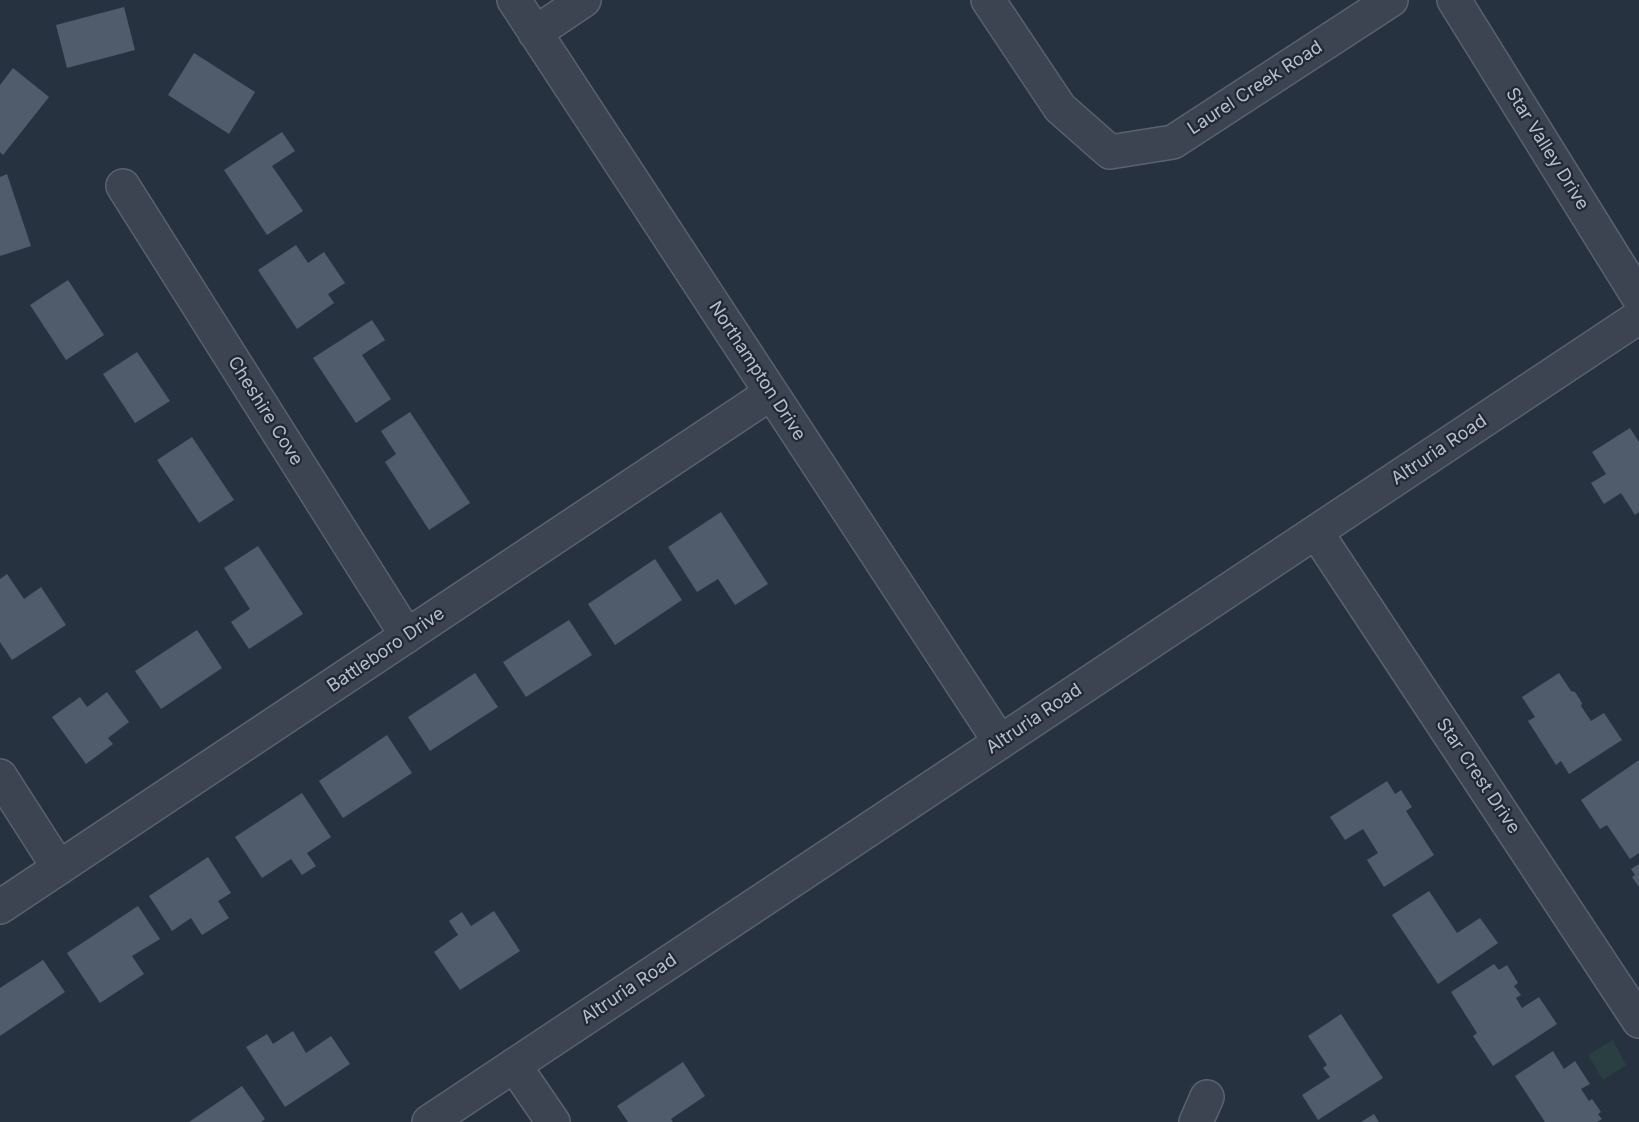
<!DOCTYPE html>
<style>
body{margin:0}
canvas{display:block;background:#273240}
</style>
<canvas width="1639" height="1122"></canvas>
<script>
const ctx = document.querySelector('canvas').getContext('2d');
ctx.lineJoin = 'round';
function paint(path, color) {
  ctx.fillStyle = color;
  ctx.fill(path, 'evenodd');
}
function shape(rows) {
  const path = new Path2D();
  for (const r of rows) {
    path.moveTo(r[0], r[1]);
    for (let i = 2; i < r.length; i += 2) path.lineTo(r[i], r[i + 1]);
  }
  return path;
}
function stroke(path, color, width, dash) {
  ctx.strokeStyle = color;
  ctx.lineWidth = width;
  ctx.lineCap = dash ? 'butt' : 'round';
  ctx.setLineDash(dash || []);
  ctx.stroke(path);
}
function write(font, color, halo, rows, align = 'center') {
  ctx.font = font + ' Inter,sans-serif';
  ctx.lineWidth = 4.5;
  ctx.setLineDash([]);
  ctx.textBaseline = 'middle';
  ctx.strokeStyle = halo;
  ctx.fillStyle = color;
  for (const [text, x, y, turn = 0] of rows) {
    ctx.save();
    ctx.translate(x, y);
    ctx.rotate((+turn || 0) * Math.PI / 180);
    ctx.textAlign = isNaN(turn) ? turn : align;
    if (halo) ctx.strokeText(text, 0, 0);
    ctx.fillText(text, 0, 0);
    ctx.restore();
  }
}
paint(shape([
 [1613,1040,1626,1065,1603,1080,1588,1055]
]), '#293f41');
paint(shape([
 [124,7,135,50,67,68,56,25],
 [194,53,255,92,229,134,168,95],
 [13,68,49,97,3,155,0,152,0,85],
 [282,132,295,151,272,166,303,211,267,235,224,170],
 [7,174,31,246,0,256,0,177],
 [296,245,308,263,324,252,345,283,328,294,334,303,297,329,258,270],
 [68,280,104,335,66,360,30,305],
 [372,320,385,340,362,355,391,399,356,423,313,358],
 [137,352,170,401,135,423,103,374],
 [410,412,470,503,429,530,385,462,396,454,381,431],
 [1630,428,1639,442,1639,512,1635,515,1621,493,1604,504,1591,483,1606,474,1592,452],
 [192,437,234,500,199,523,157,460],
 [721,512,768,584,735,605,718,579,697,592,668,547],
 [258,546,303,614,249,649,231,622,250,609,224,568],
 [655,559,682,600,615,645,588,604],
 [7,574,24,599,41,587,66,625,12,660,0,642,0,579],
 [569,620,592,655,526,697,503,662],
 [197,630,222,668,161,709,135,671],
 [475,673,498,707,430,751,408,717],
 [1559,673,1571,691,1575,692,1582,703,1581,706,1591,721,1604,713,1622,740,1569,774,1561,761,1556,765,1528,721,1535,717,1522,697],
 [107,692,129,722,108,738,113,744,86,764,52,717,80,697,87,707],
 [387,735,412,773,343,818,319,781],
 [1639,760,1639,853,1630,859,1607,825,1600,829,1581,800],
 [1387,781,1395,794,1401,790,1412,807,1406,811,1434,855,1384,887,1367,860,1378,853,1363,829,1345,840,1330,817],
 [302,793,331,837,307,853,316,866,302,875,291,859,262,878,235,837],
 [208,857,231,893,218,901,229,918,202,935,191,918,172,931,149,896],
 [1639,864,1639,887,1632,877,1635,875,1631,869],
 [1429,891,1457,933,1480,918,1498,943,1438,984,1392,915],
 [138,906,160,939,132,956,144,974,100,1003,67,953],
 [494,911,520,951,460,990,434,952,458,935,449,921,462,912,471,926],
 [43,960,65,992,0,1036,0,988],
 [1494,964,1499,970,1507,965,1518,983,1514,986,1521,995,1516,998,1522,1008,1539,997,1557,1024,1493,1066,1473,1036,1477,1033,1451,992],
 [1341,1014,1383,1078,1318,1120,1302,1095,1330,1077,1323,1068,1327,1065,1308,1036],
 [293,1031,306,1053,331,1036,350,1064,285,1107,246,1047,267,1034,273,1044],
 [1553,1051,1564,1069,1575,1061,1590,1084,1581,1089,1589,1101,1592,1099,1601,1112,1598,1114,1602,1119,1597,1122,1545,1122,1515,1076],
 [683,1062,705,1096,671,1119,673,1122,628,1122,617,1106],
 [242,1086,265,1119,261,1122,189,1122],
 [1374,1114,1379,1122,1361,1122]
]), '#505b6b');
const minor = shape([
 [514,0,1000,742],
 [988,0,1060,108,1110,152,1173,142,1391,0],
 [1454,0,1639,298],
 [535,33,584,0],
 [123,186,407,636],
 [1316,532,1639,1021],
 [0,776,59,868],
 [0,907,771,393],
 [514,1065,553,1122],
 [429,1122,1639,317],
 [1196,1122,1207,1097]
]);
stroke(minor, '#59626d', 36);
stroke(minor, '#3b4450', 33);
write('18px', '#b8bfca', '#202935', [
 ["Laurel Creek Road",1255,88,-33],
 ["Star Valley Drive",1547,149,58],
 ["Northampton Drive",757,371,57],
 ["Cheshire Cove",265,411,58],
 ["Altruria Road",1439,450,-34],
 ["Battleboro Drive",386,650,-34],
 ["Altruria Road",1034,719,-34],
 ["Star Crest Drive",1478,776,56],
 ["Altruria Road",629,989,-34]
]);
</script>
